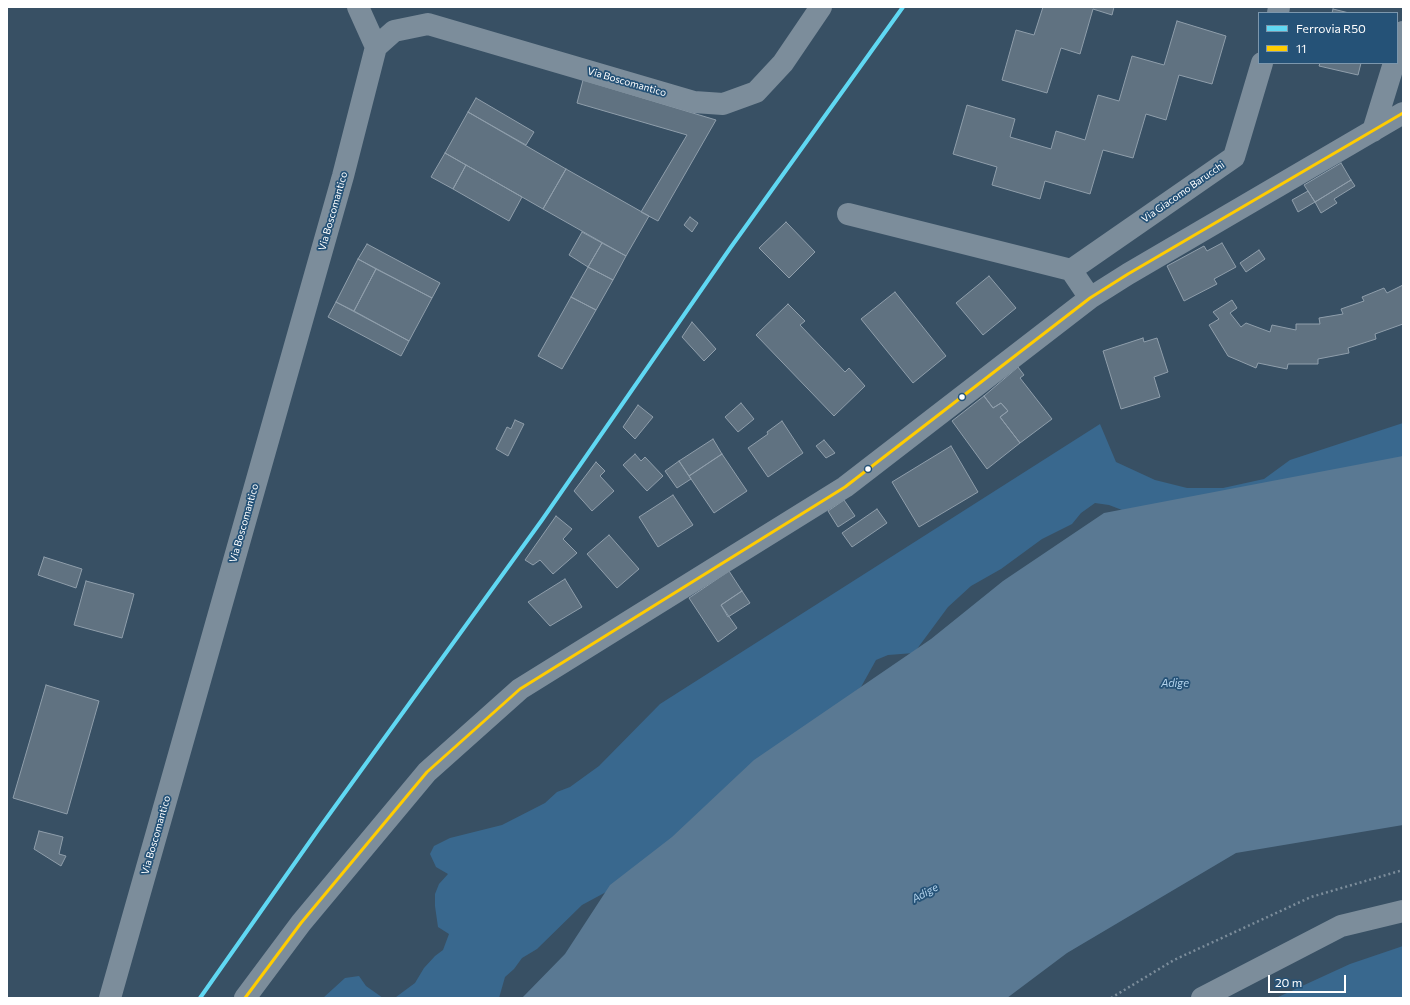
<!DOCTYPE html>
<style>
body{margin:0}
#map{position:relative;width:1410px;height:1005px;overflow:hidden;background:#385064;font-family:Commissioner,sans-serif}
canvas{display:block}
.frame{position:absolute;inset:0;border:8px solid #fff;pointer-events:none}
.legend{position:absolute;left:1258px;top:12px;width:140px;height:52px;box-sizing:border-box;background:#255277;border:1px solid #7c97ad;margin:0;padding:5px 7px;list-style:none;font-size:12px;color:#fff}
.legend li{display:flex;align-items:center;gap:8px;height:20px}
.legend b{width:20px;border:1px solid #7c97ad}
.scale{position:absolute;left:1268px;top:975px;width:78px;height:18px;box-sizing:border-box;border:2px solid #fff;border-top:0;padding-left:5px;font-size:12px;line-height:14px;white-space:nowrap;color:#fff;-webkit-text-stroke:3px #255277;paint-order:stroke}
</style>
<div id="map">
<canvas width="1410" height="1005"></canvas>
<div class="frame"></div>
<ul class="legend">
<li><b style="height:5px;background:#60d8f3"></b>Ferrovia R50</li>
<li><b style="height:5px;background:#fc0"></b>11</li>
</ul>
<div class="scale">20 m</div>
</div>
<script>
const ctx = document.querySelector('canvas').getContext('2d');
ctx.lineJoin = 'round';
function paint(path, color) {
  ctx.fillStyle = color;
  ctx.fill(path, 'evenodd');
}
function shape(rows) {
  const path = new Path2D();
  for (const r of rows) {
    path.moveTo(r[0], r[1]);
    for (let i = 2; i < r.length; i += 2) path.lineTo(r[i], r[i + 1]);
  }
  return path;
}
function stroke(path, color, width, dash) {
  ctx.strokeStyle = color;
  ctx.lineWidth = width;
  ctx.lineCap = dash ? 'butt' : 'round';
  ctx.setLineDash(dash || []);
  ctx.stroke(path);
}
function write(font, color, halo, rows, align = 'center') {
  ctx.font = font + ' Commissioner,sans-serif';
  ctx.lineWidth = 3.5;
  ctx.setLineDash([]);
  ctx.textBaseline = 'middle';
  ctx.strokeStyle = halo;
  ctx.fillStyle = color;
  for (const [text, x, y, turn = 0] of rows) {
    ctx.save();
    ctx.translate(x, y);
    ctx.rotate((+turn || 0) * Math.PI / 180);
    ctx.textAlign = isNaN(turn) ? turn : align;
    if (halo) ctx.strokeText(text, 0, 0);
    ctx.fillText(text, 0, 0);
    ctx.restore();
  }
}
paint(shape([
 [1403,423,1403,459,1135,515,1109,505,1095,503,1081,513,1072,524,1042,539,1001,569,971,586,948,607,914,653,888,655,876,660,861,687,658,864,582,905,537,949,522,958,514,969,505,977,499,998,387,998,396,997,415,983,424,968,435,956,443,950,449,934,438,927,435,906,435,894,439,884,448,874,436,867,430,854,434,846,450,838,502,825,545,803,557,792,570,787,599,766,660,704,1100,424,1116,462,1155,480,1187,488,1223,488,1264,479,1290,460],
 [1403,946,1403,998,1276,998,1350,964],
 [359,976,366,986,383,998,323,998,345,978]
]), '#39688e');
paint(shape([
 [1403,456,1403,825,1236,853,1067,953,1007,998,522,998,565,954,610,885,672,837,754,760,931,639,1003,581,1104,513]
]), '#5a7993');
const building = shape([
 [1043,7,1114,7,1112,15,1093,9,1080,54,1061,48,1047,93,1002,80,1016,30,1034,35,1043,7],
 [1333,9,1349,13,1332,13,1333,9],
 [1177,21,1226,36,1212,84,1179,75,1166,120,1146,114,1133,158,1103,150,1090,194,1045,181,1040,199,992,185,997,167,953,154,967,105,1015,119,1010,137,1051,149,1056,131,1085,140,1098,95,1119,101,1132,56,1164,65,1177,21],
 [1320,63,1361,63,1358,75,1319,66,1320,63],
 [583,80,716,120,658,221,641,212,687,135,577,103,583,80],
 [476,98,534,132,526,145,468,112,476,98],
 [468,112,566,169,543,209,445,153,468,112],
 [445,153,466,165,453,189,431,177,445,153],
 [1341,163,1351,180,1315,202,1304,185,1341,163],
 [466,165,522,197,509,221,453,189,466,165],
 [566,169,649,216,626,256,543,209,566,169],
 [1351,180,1355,186,1334,199,1337,203,1321,213,1315,202,1351,180],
 [1308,191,1315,202,1298,212,1292,200,1308,191],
 [690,217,698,223,692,232,684,225,690,217],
 [786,222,815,252,789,278,759,248,786,222],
 [582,232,602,243,588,267,569,255,582,232],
 [602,243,626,256,613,280,588,267,602,243],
 [1222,243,1236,267,1214,279,1217,284,1184,301,1167,266,1204,246,1207,251,1222,243],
 [367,244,440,283,432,298,358,259,367,244],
 [1259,250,1265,259,1246,272,1240,263,1259,250],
 [358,259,376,269,354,311,336,302,358,259],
 [588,267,613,280,596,310,571,297,588,267],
 [376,269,432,298,409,341,354,311,376,269],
 [989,276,1016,308,983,335,956,303,989,276],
 [1403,285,1403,324,1375,334,1376,339,1348,348,1349,353,1318,359,1318,364,1288,364,1287,369,1258,363,1256,368,1228,356,1209,325,1219,319,1213,312,1232,300,1237,308,1230,313,1241,327,1246,323,1270,332,1272,325,1296,330,1296,324,1320,324,1319,318,1343,314,1341,309,1364,301,1362,297,1384,288,1387,293,1403,285],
 [895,292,946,356,913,383,861,319,895,292],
 [571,297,596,310,562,369,538,356,571,297],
 [336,302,409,341,401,356,328,317,336,302],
 [788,304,805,321,800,325,845,372,849,368,865,386,834,416,756,335,788,304],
 [692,322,716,349,704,361,682,337,692,322],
 [1143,338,1144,342,1157,338,1168,372,1154,377,1160,397,1121,409,1103,351,1143,338],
 [1018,367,1024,375,1020,378,1052,419,1020,443,1000,417,1008,411,1001,403,993,408,984,396,1018,367],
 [984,396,993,408,1001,403,1008,411,1000,417,1020,443,987,469,952,421,984,396],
 [741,403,754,419,738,432,725,417,741,403],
 [638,405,653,417,635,439,623,427,638,405],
 [515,420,524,424,508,456,496,449,507,427,511,429,515,420],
 [782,421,803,453,768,477,748,448,768,434,767,432,782,421],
 [713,439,722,454,689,476,679,461,713,439],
 [824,440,835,453,826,458,816,446,824,440],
 [951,446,978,492,919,527,892,482,951,446],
 [635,454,641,461,645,457,663,476,647,491,623,465,635,454],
 [722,454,747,491,714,513,689,476,722,454],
 [679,461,691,479,677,488,665,471,679,461],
 [596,462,605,471,600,476,614,491,592,511,574,491,596,462],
 [673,495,693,525,658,547,639,517,673,495],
 [844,500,855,516,838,527,828,511,844,500],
 [877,509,887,523,852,547,842,533,877,509],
 [556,516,572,529,563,539,577,553,553,574,540,560,533,565,525,560,556,516],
 [609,535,639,569,617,588,587,554,609,535],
 [44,557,82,569,76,588,38,575,44,557],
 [729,571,742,591,721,605,737,628,718,642,689,598,729,571],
 [565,579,582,607,550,626,528,602,565,579],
 [86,581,134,594,122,638,74,625,86,581],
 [742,591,750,603,728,617,721,605,742,591],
 [46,685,99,701,67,814,13,798,46,685],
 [39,831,63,837,59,854,66,856,61,866,34,849,39,831]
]);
paint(building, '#607281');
stroke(building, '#8f9eab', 1);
stroke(shape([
 [1111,998,1174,960,1311,897,1403,870]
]), '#7c8d9b', 2.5, [2, 3]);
stroke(shape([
 [358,7,376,47],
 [1278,13,1279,7],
 [1397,52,1403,32],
 [1373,131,1394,63],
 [848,214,1071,270],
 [1090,298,1071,270,1234,157,1262,63],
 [110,998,343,176,376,47,394,31,428,24,694,102,723,104,756,92,783,63,821,7],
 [245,998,301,923,427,772,520,689,845,487,1090,298,1128,274,1403,113],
 [1202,998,1341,926,1403,911]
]), '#7c8d9b', 22);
stroke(shape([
 [245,998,301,923,427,772,520,689,845,487,1090,298,1128,274,1403,113]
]), '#fc0', 3);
stroke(shape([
 [200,998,318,830,542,520,731,247,903,7]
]), '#60d8f3', 4);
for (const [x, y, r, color] of [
 [962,397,3.5,"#fff"],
 [868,469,3.5,"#fff"]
]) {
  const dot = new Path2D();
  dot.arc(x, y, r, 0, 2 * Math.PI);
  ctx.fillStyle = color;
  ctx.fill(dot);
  stroke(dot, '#255277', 1.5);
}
write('10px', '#fff', '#255277', [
 ["Via Boscomantico",627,82,16],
 ["Via Giacomo Barucchi",1183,192,-35],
 ["Via Boscomantico",333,211,-74],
 ["Via Boscomantico",244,523,-74],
 ["Via Boscomantico",156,835,-74]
]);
write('italic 11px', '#b2d2eb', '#255277', [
 ["Adige",1175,683],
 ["Adige",925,893,-29]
]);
</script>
